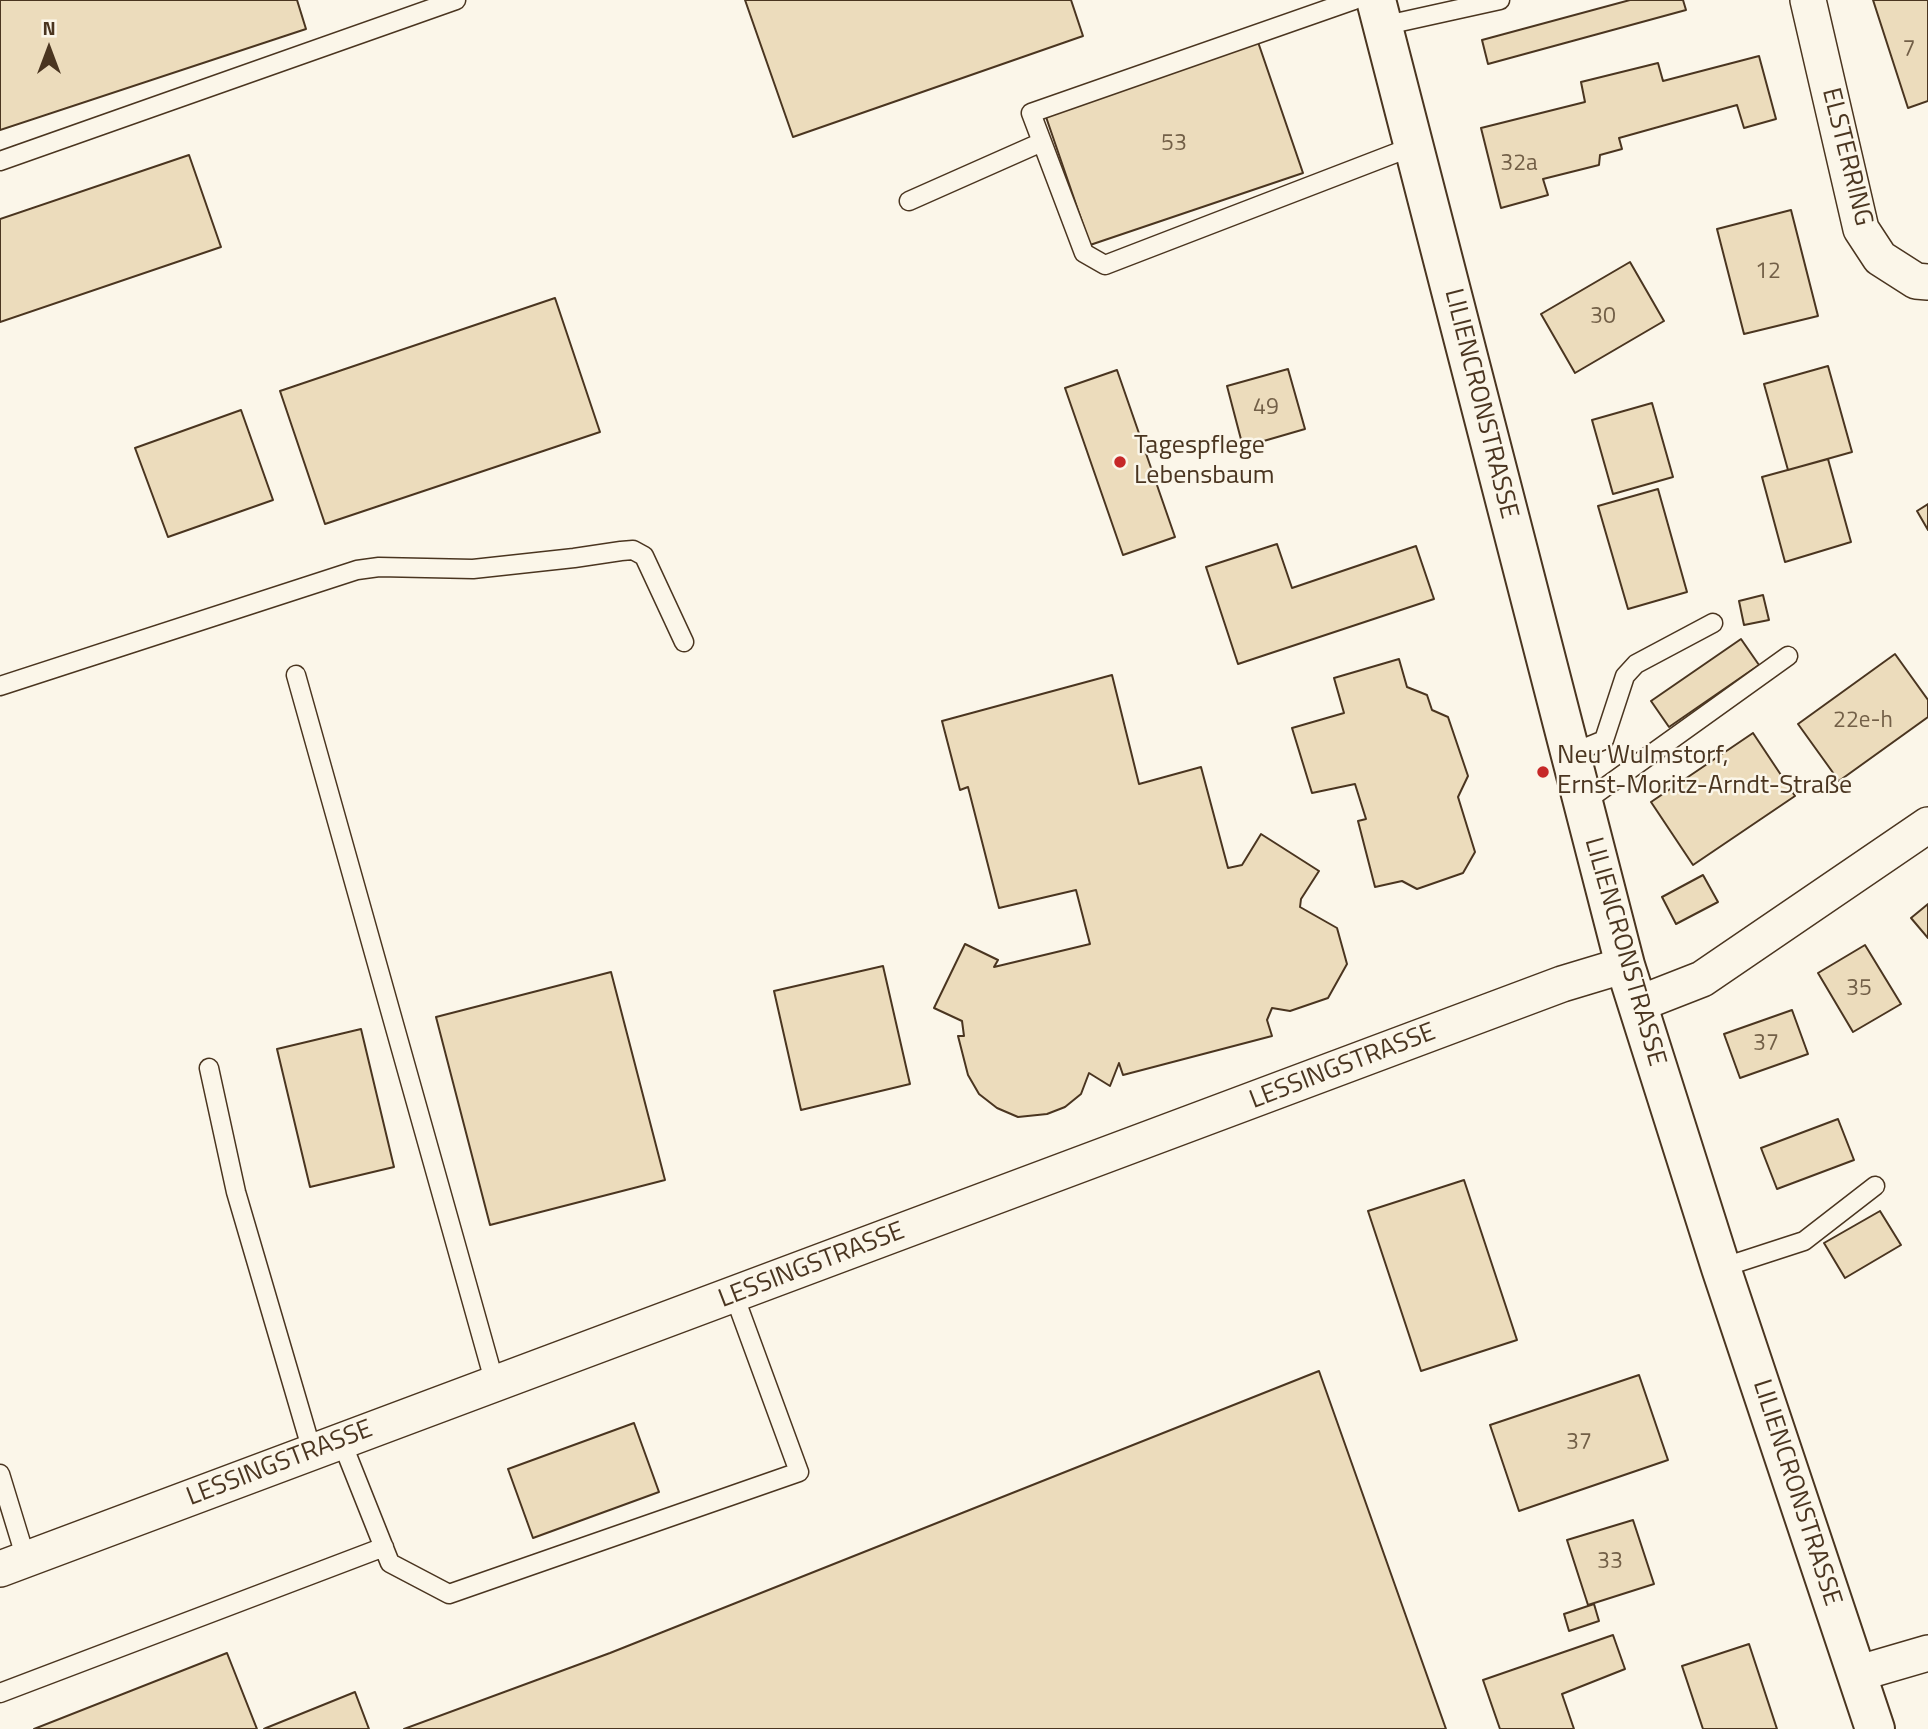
<!DOCTYPE html>
<meta charset="utf-8">
<style>
body{margin:0}
#map{position:relative;width:1928px;height:1729px;overflow:hidden;background:#fbf6e9;font-family:"Titillium Web",sans-serif}
canvas{display:block}
.north{position:absolute;left:14px;top:14px;width:70px;height:70px;-webkit-text-stroke:5px #fbf6e9;paint-order:stroke;rotate:0deg;font-size:19px;font-weight:700;line-height:28px;text-align:center;color:#4a3520}
.north::after{content:'';display:block;margin:auto;width:24px;height:32px;background:#4a3520;clip-path:polygon(50% 0,100% 100%,50% 72%,0 100%)}
</style>
<div id="map">
<canvas width="1928" height="1729"></canvas>
<div class="north">N</div>
</div>
<script>
const ctx = document.querySelector('canvas').getContext('2d');
ctx.lineJoin = 'round';
function paint(path, color) {
  ctx.fillStyle = color;
  ctx.fill(path, 'evenodd');
}
function shape(rows) {
  const path = new Path2D();
  for (const r of rows) {
    path.moveTo(r[0], r[1]);
    for (let i = 2; i < r.length; i += 2) path.lineTo(r[i], r[i + 1]);
  }
  return path;
}
function stroke(path, color, width, dash) {
  ctx.strokeStyle = color;
  ctx.lineWidth = width;
  ctx.lineCap = dash ? 'butt' : 'round';
  ctx.setLineDash(dash || []);
  ctx.stroke(path);
}
function write(font, color, halo, rows, align = 'center') {
  ctx.font = font + ' "Titillium Web",sans-serif';
  ctx.lineWidth = 5;
  ctx.setLineDash([]);
  ctx.textBaseline = 'middle';
  ctx.strokeStyle = halo;
  ctx.fillStyle = color;
  for (const [text, x, y, turn = 0] of rows) {
    ctx.save();
    ctx.translate(x, y);
    ctx.rotate((+turn || 0) * Math.PI / 180);
    ctx.textAlign = isNaN(turn) ? turn : align;
    if (halo) ctx.strokeText(text, 0, 0);
    ctx.fillText(text, 0, 0);
    ctx.restore();
  }
}
const building = shape([
 [0,0,297,0,306,29,0,130,0,0],
 [745,0,1071,0,1083,36,793,137,745,0],
 [1630,0,1683,0,1686,10,1488,64,1482,40,1630,0],
 [1873,0,1928,0,1928,101,1908,108,1873,0],
 [1258,42,1303,173,1090,245,1045,114,1258,42],
 [1759,56,1776,119,1744,128,1737,105,1619,138,1622,149,1600,155,1599,165,1543,179,1548,195,1501,208,1481,128,1585,102,1581,82,1658,63,1663,81,1759,56],
 [189,155,221,247,0,322,0,219,189,155],
 [1791,210,1818,316,1744,334,1717,229,1791,210],
 [1630,262,1664,321,1575,373,1541,314,1630,262],
 [555,298,600,432,325,524,280,391,555,298],
 [1828,366,1852,452,1788,470,1764,384,1828,366],
 [1288,369,1305,429,1243,447,1227,386,1288,369],
 [1117,370,1175,537,1123,555,1065,388,1117,370],
 [1652,403,1673,477,1613,494,1592,420,1652,403],
 [241,410,273,500,168,537,135,448,241,410],
 [1828,459,1851,542,1785,562,1762,477,1828,459],
 [1658,489,1687,592,1628,609,1598,506,1658,489],
 [1928,504,1928,530,1917,511,1928,504],
 [1277,544,1292,588,1416,546,1434,599,1238,664,1206,567,1277,544],
 [1763,595,1769,620,1744,625,1739,601,1763,595],
 [1741,639,1759,665,1669,727,1651,701,1741,639],
 [1895,654,1928,700,1928,717,1839,781,1798,724,1895,654],
 [1399,659,1407,687,1427,695,1432,710,1448,717,1468,776,1458,797,1475,852,1463,873,1417,889,1402,881,1375,887,1358,821,1366,819,1355,784,1312,793,1292,728,1344,713,1334,678,1399,659],
 [1112,675,1139,784,1201,767,1228,868,1242,865,1261,834,1319,871,1301,899,1300,907,1337,928,1347,964,1328,998,1290,1011,1272,1008,1267,1020,1272,1036,1123,1075,1119,1063,1110,1086,1089,1073,1081,1094,1065,1107,1047,1114,1018,1117,997,1108,979,1094,968,1075,958,1036,964,1036,962,1021,934,1008,965,944,998,960,994,967,1090,944,1076,890,999,908,968,787,960,790,942,721,1112,675],
 [1753,733,1795,796,1693,865,1651,802,1753,733],
 [1703,875,1718,902,1676,924,1662,897,1703,875],
 [1928,904,1928,938,1911,918,1928,904],
 [1865,945,1901,1004,1853,1032,1818,973,1865,945],
 [883,966,910,1084,801,1110,774,991,883,966],
 [611,972,665,1180,490,1225,436,1017,611,972],
 [1792,1010,1808,1054,1740,1078,1724,1034,1792,1010],
 [361,1029,394,1167,310,1187,277,1049,361,1029],
 [1838,1119,1854,1160,1777,1189,1761,1148,1838,1119],
 [1464,1180,1517,1340,1421,1371,1368,1211,1464,1180],
 [1880,1211,1901,1245,1845,1278,1824,1243,1880,1211],
 [1319,1371,1446,1729,404,1729,610,1653,1319,1371],
 [1639,1375,1668,1460,1519,1511,1490,1425,1639,1375],
 [634,1423,659,1492,533,1538,508,1469,634,1423],
 [1633,1520,1654,1584,1588,1605,1567,1540,1633,1520],
 [1594,1604,1599,1621,1569,1631,1564,1614,1594,1604],
 [1613,1635,1625,1669,1562,1694,1574,1729,1500,1729,1483,1680,1613,1635],
 [1749,1644,1777,1729,1703,1729,1682,1666,1749,1644],
 [227,1653,257,1729,34,1729,227,1653],
 [355,1692,369,1729,264,1729,266,1728,355,1692]
]);
paint(building, '#ecdcbc');
stroke(building, '#4a3520', 2);
const service = shape([
 [1354,0,1031,113,1084,253,1105,265,1414,146],
 [1382,26,1500,0],
 [0,161,456,0],
 [909,201,1042,142],
 [296,675,495,1384],
 [0,686,357,570,379,567,473,569,574,558,621,551,633,550,644,556,684,642],
 [1570,754,1604,740,1625,676,1636,664,1713,623],
 [1583,803,1788,656],
 [209,1068,236,1192,312,1451],
 [1721,1268,1804,1241,1875,1186],
 [341,1440,390,1563,449,1594,799,1472,734,1295],
 [0,1474,26,1559],
 [0,1693,384,1547]
]);
const minor = shape([
 [1808,0,1861,229,1880,258,1916,281,1928,282],
 [1638,1004,1702,979,1928,825],
 [0,1569,1562,984,1625,965],
 [1856,1674,1928,1653]
]);
const tertiary = shape([
 [1376,0,1625,965,1721,1268,1875,1729]
]);
stroke(service, '#4a3520', 21);
stroke(minor, '#4a3520', 38);
stroke(tertiary, '#4a3520', 42);
stroke(service, '#fbf6e9', 18);
stroke(minor, '#fbf6e9', 35);
stroke(tertiary, '#fbf6e9', 38);
for (const [x, y, r, color] of [
 [1120,462,7,"#c62828"],
 [1543,772,7,"#c62828"]
]) {
  const dot = new Path2D();
  dot.arc(x, y, r, 0, 2 * Math.PI);
  ctx.fillStyle = color;
  ctx.fill(dot);
  stroke(dot, '#fbf6e9', 2.5);
}
write('23px', '#725f47', null, [
 ["7",1909,50],
 ["53",1174,144],
 ["32a",1519,164],
 ["12",1768,272],
 ["30",1603,317],
 ["49",1266,408],
 ["22e-h",1863,721],
 ["35",1859,989],
 ["37",1766,1044],
 ["37",1579,1443],
 ["33",1610,1562]
]);
write('26px', '#4a3520', '#fbf6e9', [
 ["ELSTERRING",1846,157,76],
 ["LILIENCRONSTRASSE",1480,404,76],
 ["LILIENCRONSTRASSE",1624,952,74],
 ["LESSINGSTRASSE",1343,1067,-21],
 ["LESSINGSTRASSE",812,1266,-21],
 ["LESSINGSTRASSE",280,1464,-21],
 ["LILIENCRONSTRASSE",1796,1493,72]
]);
write('26px', '#4a3520', '#fbf6e9', [
 ["Tagespflege",1134,447],
 ["Lebensbaum",1134,477],
 ["Neu Wulmstorf,",1557,757],
 ["Ernst-Moritz-Arndt-Straße",1557,787]
], 'left');
</script>
